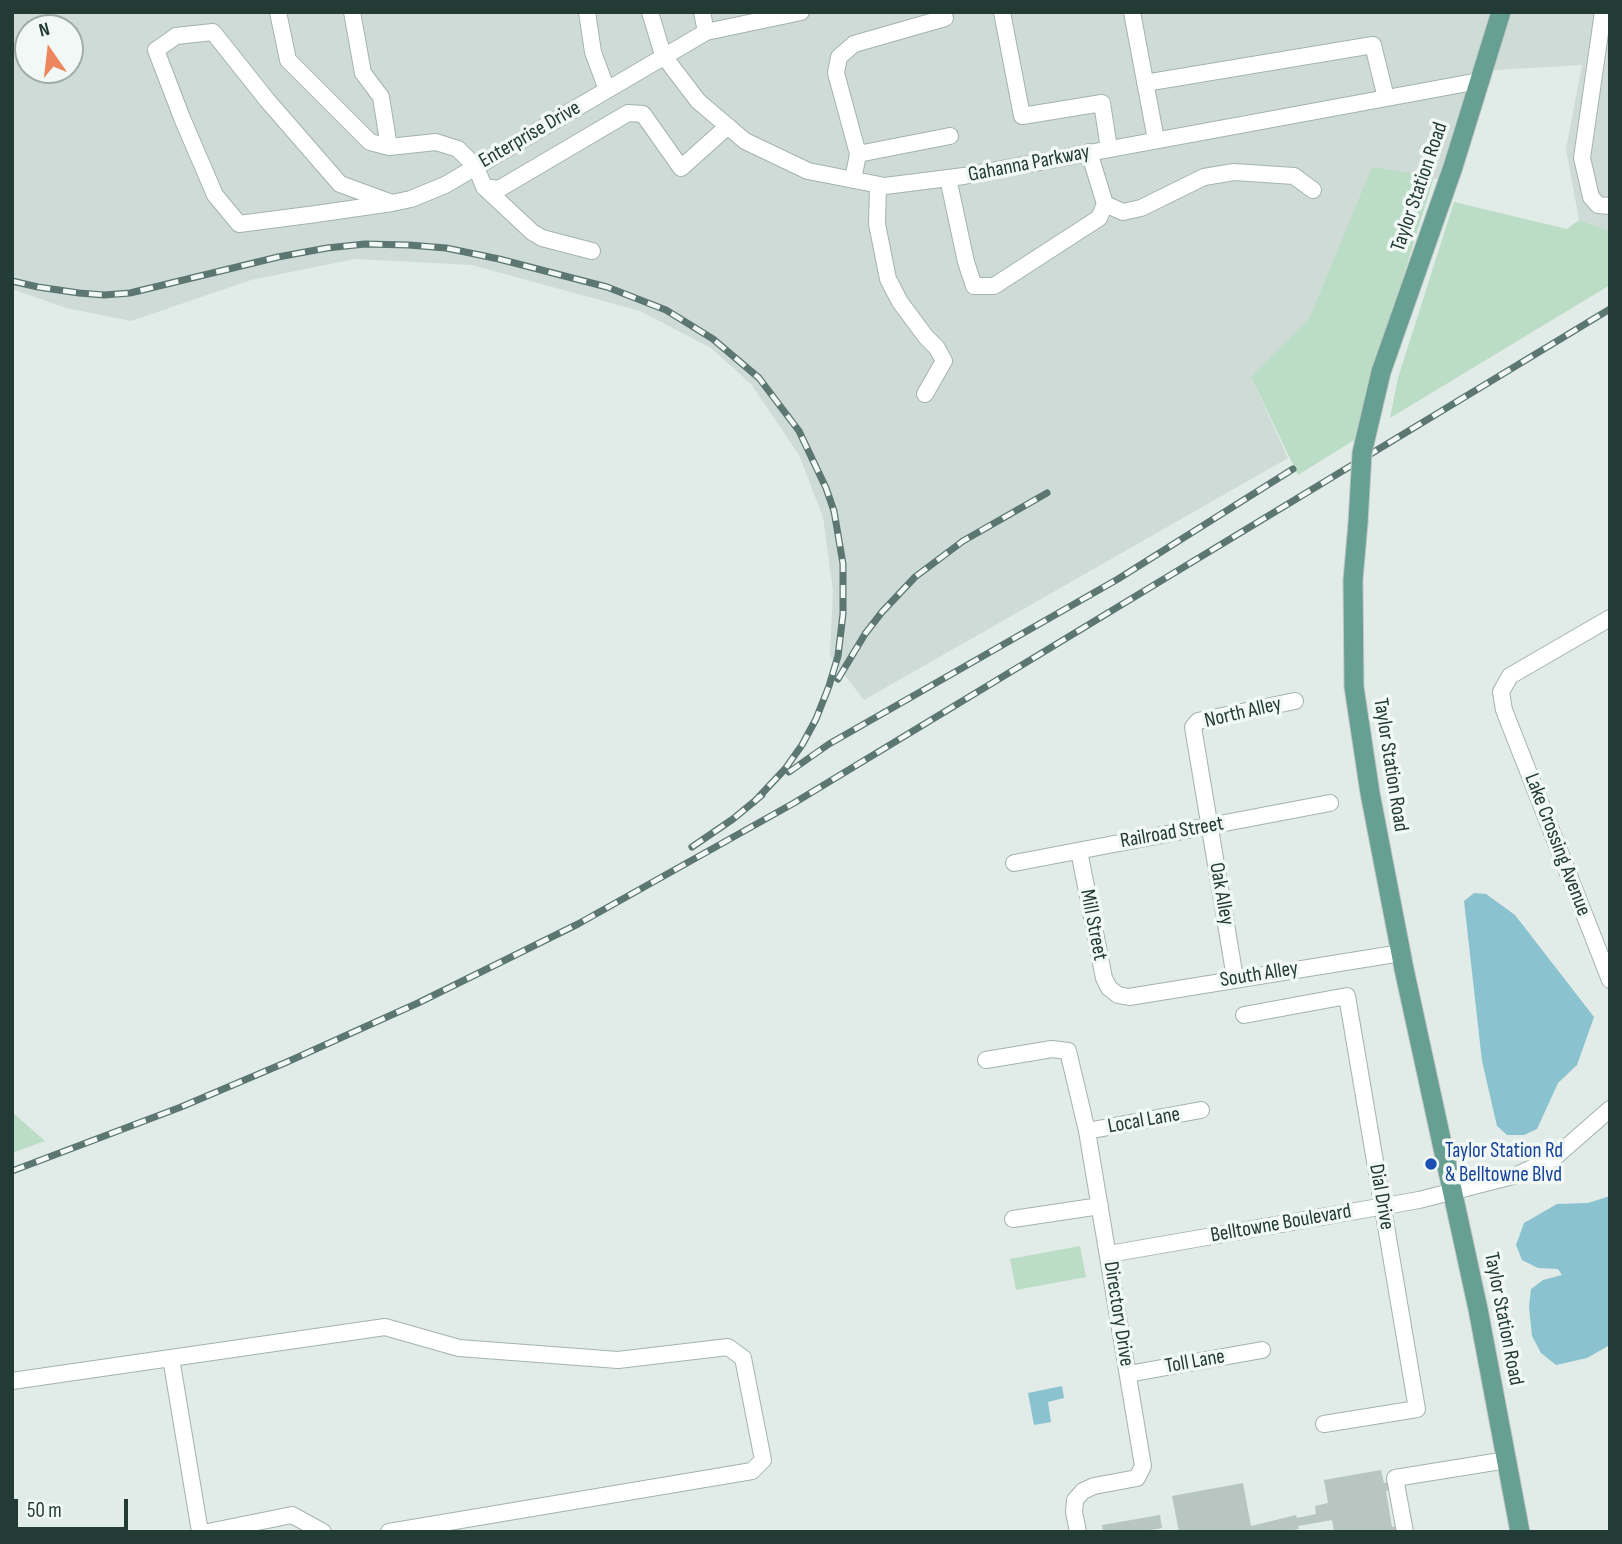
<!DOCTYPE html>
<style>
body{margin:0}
#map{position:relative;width:1622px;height:1544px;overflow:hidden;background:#e1ebe7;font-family:"Sofia Sans Condensed",sans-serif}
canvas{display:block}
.frame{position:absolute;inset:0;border:14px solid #223b35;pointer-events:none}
.north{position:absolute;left:14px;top:14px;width:70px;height:70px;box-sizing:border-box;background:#f2f8f5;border:2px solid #9faca8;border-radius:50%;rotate:346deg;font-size:19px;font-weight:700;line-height:28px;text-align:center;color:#223b35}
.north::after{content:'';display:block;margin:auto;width:24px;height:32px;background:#ed865d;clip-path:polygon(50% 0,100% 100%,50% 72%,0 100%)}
.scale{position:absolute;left:14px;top:1499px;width:114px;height:32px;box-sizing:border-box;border:4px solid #223b35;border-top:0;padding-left:9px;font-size:21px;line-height:24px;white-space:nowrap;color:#223b35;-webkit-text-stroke:5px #f2f8f5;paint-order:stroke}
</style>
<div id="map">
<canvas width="1622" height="1544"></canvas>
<div class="frame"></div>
<div class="north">N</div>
<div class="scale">50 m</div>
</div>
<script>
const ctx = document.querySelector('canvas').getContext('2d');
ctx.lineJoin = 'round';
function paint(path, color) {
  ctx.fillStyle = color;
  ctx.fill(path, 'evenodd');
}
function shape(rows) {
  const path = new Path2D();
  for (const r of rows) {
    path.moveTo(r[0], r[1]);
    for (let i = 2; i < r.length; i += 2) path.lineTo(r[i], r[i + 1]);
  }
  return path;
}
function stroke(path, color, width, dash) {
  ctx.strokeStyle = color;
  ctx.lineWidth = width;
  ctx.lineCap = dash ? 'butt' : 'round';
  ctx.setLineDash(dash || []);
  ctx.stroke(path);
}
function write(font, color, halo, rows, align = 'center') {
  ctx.font = font + ' "Sofia Sans Condensed",sans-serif';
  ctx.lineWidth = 7;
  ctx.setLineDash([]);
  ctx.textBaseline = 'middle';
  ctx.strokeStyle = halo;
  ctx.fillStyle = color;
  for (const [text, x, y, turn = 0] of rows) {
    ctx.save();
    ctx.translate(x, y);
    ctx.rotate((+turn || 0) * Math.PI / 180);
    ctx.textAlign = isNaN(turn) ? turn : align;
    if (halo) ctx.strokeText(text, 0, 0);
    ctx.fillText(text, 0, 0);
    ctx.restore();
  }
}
paint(shape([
 [12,12,1610,12,1610,231,1579,220,1566,149,1582,65,1493,70,1456,182,1372,168,1309,320,1251,377,1288,458,864,700,830,656,833,591,823,517,799,455,751,384,711,348,640,311,472,265,355,259,251,280,131,321,66,308,12,289],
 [28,28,70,28,70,70,28,70]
]), '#cfdbd6');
paint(shape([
 [1372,167,1434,177,1373,375,1359,437,1298,475,1251,377,1309,319],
 [1454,202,1567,229,1579,220,1610,231,1610,285,1390,418,1398,378],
 [12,1112,45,1141,12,1153],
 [1080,1246,1086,1277,1016,1290,1010,1259]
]), '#bbdcc5');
paint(shape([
 [1474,893,1486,894,1515,915,1594,1017,1577,1065,1558,1083,1537,1129,1524,1135,1507,1135,1497,1126,1482,1061,1464,901],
 [1610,1196,1610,1345,1587,1358,1556,1365,1541,1353,1532,1336,1529,1307,1531,1289,1543,1280,1562,1275,1558,1269,1538,1268,1522,1260,1516,1245,1524,1223,1557,1204,1588,1203],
 [1062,1386,1064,1398,1048,1402,1051,1422,1034,1425,1028,1393]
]), '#8bc2cf');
paint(shape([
 [1381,1470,1384,1483,1388,1482,1389,1490,1386,1491,1392,1527,1396,1526,1397,1532,1334,1532,1332,1520,1298,1526,1299,1529,1283,1532,1278,1532,1277,1530,1266,1532,1179,1532,1172,1496,1243,1483,1251,1526,1296,1515,1297,1518,1316,1514,1315,1506,1328,1503,1324,1480],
 [1160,1515,1162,1528,1139,1532,1103,1532,1102,1525]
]), '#b7c6c0');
const minor = shape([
 [278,12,288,60,370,142,389,147,436,142,458,149,476,167,484,187,499,189,628,113,643,114,681,168,728,126],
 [352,12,363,73,381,97,389,147],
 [587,12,593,52,607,90],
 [650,12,663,55,698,101,745,141,808,171,885,186,964,176,1479,81],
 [702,12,706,32],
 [1002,12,1022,116,1102,103,1109,149],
 [1132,12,1156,140],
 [1603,12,1582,158,1591,197,1598,205,1610,206],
 [1145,83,1373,45,1386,98],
 [858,154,950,136],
 [948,178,966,262,974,286,994,286,1099,218,1105,204,1089,152],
 [853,180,858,154,836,73,839,57,854,44,945,18],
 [878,185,877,224,888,279,900,302,926,337,937,348,944,361,925,394],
 [484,187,532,232,542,238,592,251],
 [392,203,340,184,267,100,213,32,176,36,156,50,182,118,215,195,239,224,316,214,392,203,411,199,445,185,706,32,801,12],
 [1105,204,1123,212,1141,208,1204,177,1234,172,1294,176,1313,190],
 [1610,618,1510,676,1501,692,1504,710,1610,980],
 [1079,851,1104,978,1109,988,1118,995,1129,997,1401,953],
 [1014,863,1330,803],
 [1235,978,1193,727,1198,721,1295,701],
 [1244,1015,1347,996,1417,1409,1324,1424],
 [986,1060,1052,1049,1068,1051,1087,1131,1143,1466,1137,1478,1094,1486,1083,1491,1075,1500,1074,1512,1078,1532],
 [1087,1131,1201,1110],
 [1013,1219,1100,1206],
 [1109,1254,1419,1200,1517,1175,1554,1158,1610,1109],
 [171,1358,200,1532],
 [1128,1374,1262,1350],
 [12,1381,385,1327,459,1348,618,1360,728,1347,743,1358,763,1460,752,1471,389,1532],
 [208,1532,292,1515,323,1532],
 [1405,1532,1395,1478,1507,1460]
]);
const major = shape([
 [1381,372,1453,167,1501,12],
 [1358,523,1353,580,1354,687,1370,793,1404,969,1478,1309,1520,1532]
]);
stroke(minor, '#a4b3ae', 18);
stroke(major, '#c1c8c6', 21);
stroke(minor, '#fff', 16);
stroke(major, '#679f93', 19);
const rail = shape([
 [12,281,38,287,79,293,104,295,130,293,278,257,327,248,365,244,409,245,446,248,499,259,607,287,666,310,713,339,759,378,799,431,826,488,834,511,843,564,843,614,838,656,829,686,816,719,802,745,785,769,754,802],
 [838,679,865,634,882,612,915,577,963,541,1047,493],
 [789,772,829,744,1118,579,1293,469],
 [692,847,733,819,762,795],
 [12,1171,181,1107,287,1062,418,1003,578,924,794,803,1610,309]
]);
stroke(rail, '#5c7771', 7);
stroke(rail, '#f2f8f5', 4.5, [13]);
const majorBridge = shape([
 [1358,523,1362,453,1381,372]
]);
stroke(majorBridge, '#c1c8c6', 21, []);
stroke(majorBridge, '#679f93', 19);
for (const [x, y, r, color] of [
 [1431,1164,7,"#1a4fb4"]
]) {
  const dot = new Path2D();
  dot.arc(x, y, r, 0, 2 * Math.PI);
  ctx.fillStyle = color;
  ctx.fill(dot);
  stroke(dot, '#f2f8f5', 2.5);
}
write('21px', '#223b35', '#f2f8f5', [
 ["Enterprise Drive",530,135,-30],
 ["Gahanna Parkway",1029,164,-11],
 ["Taylor Station Road",1420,187,-71],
 ["North Alley",1243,713,-13],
 ["Taylor Station Road",1390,765,81],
 ["Railroad Street",1172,833,-10],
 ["Lake Crossing Avenue",1557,845,69],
 ["Oak Alley",1221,894,80],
 ["Mill Street",1093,925,79],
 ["South Alley",1259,975,-9],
 ["Local Lane",1144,1121,-10],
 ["Dial Drive",1381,1197,80],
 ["Belltowne Boulevard",1281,1224,-10],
 ["Directory Drive",1118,1314,81],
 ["Taylor Station Road",1503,1319,79],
 ["Toll Lane",1195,1362,-10]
]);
write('21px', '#164399', '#f2f8f5', [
 ["Taylor Station Rd",1445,1152],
 ["& Belltowne Blvd",1445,1176]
], 'left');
</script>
